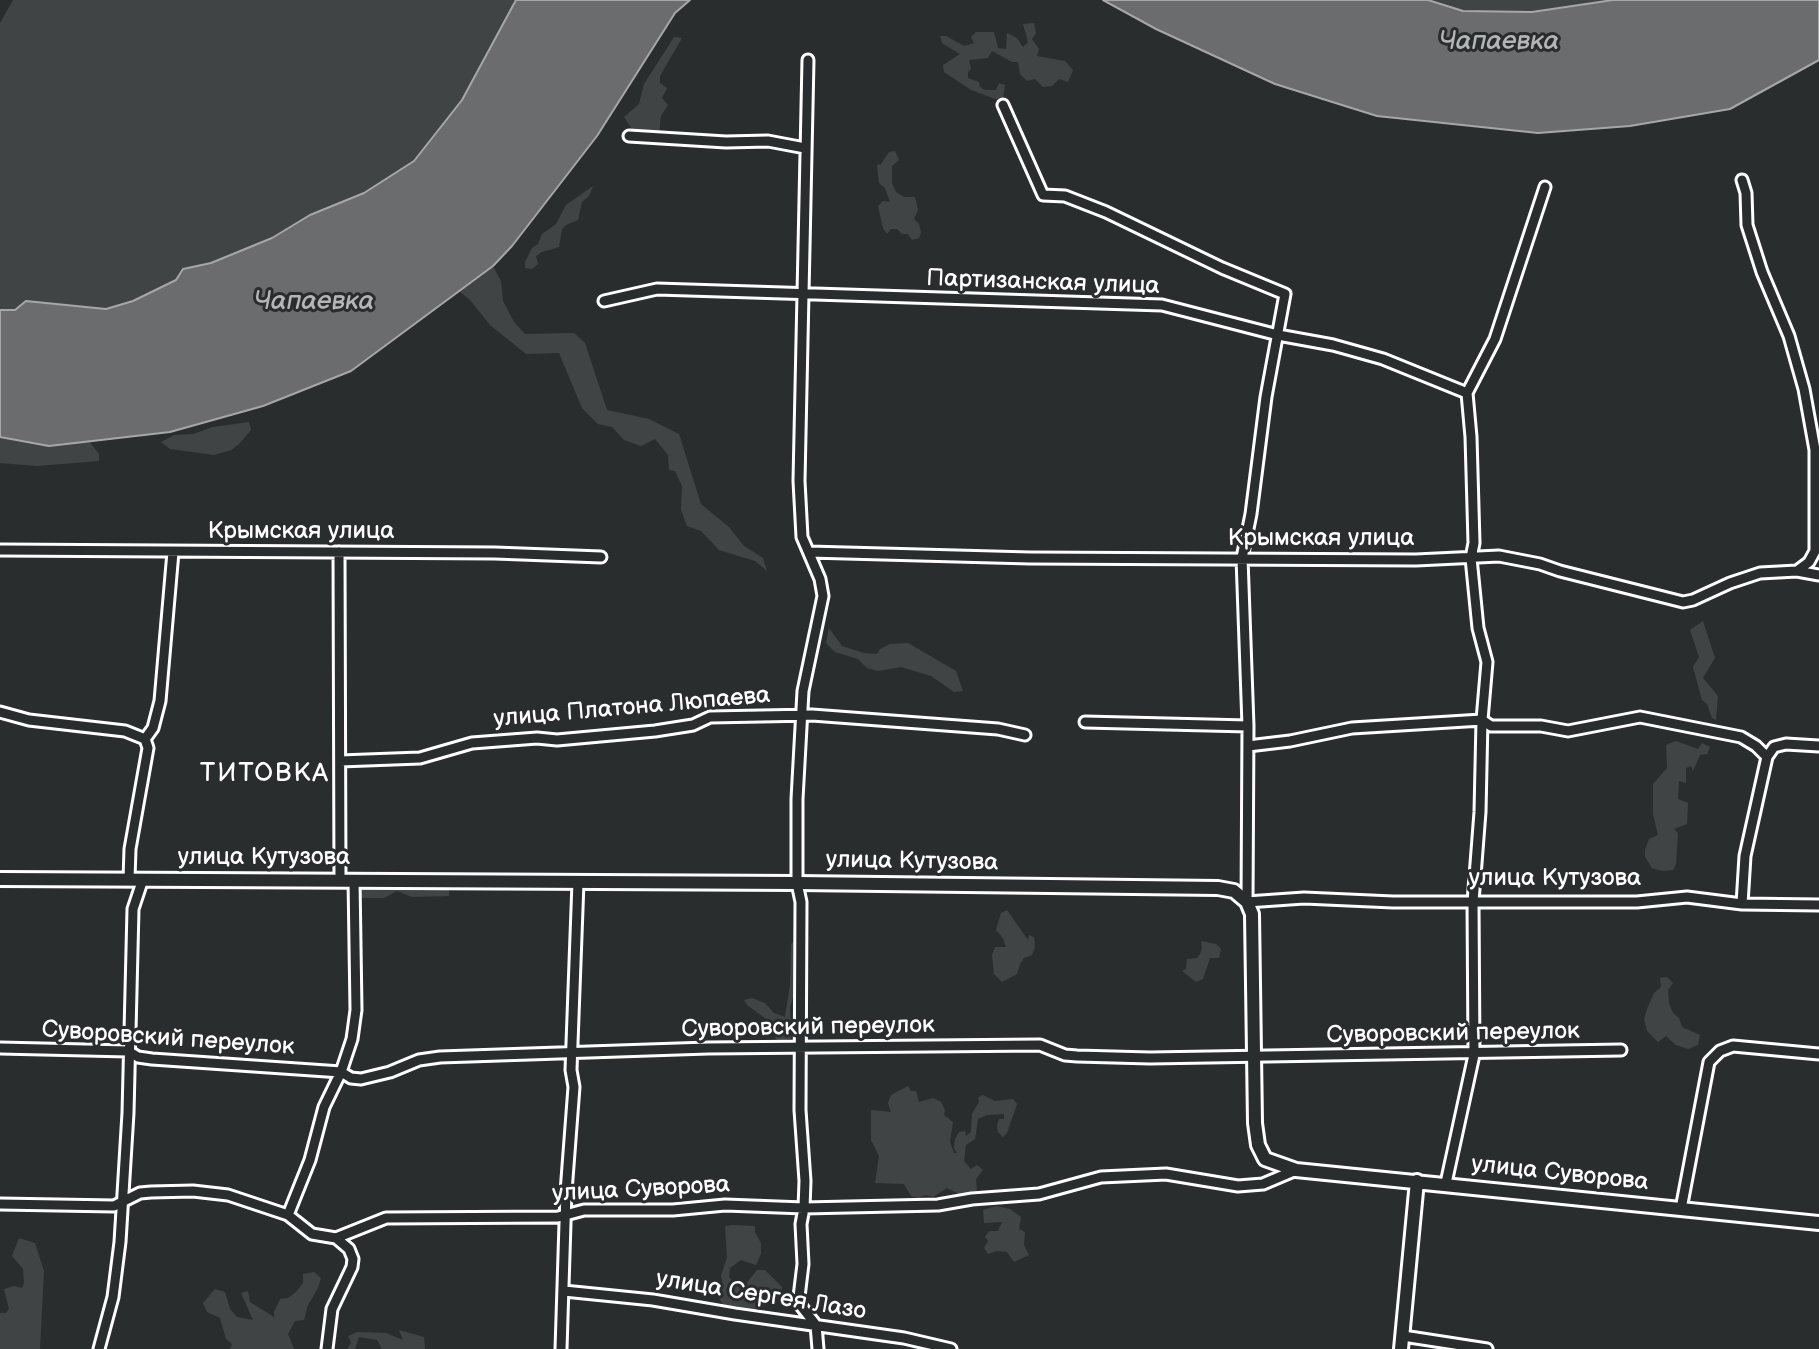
<!DOCTYPE html>
<meta charset="utf-8">
<style>
body{margin:0}
canvas{display:block;background:#2a2d2e}
</style>
<canvas width="1819" height="1349"></canvas>
<script>
const ctx = document.querySelector('canvas').getContext('2d');
ctx.lineJoin = 'round';
function paint(path, color) {
  ctx.fillStyle = color;
  ctx.fill(path, 'evenodd');
}
function shape(rows) {
  const path = new Path2D();
  for (const r of rows) {
    path.moveTo(r[0], r[1]);
    for (let i = 2; i < r.length; i += 2) path.lineTo(r[i], r[i + 1]);
  }
  return path;
}
function stroke(path, color, width, dash) {
  ctx.strokeStyle = color;
  ctx.lineWidth = width;
  ctx.lineCap = dash ? 'butt' : 'round';
  ctx.setLineDash(dash || []);
  ctx.stroke(path);
}
function write(font, color, halo, rows, align = 'center') {
  ctx.font = font + ' "Balsamiq Sans",sans-serif';
  ctx.lineWidth = 6;
  ctx.setLineDash([]);
  ctx.textBaseline = 'middle';
  ctx.strokeStyle = halo;
  ctx.fillStyle = color;
  for (const [text, x, y, turn = 0] of rows) {
    ctx.save();
    ctx.translate(x, y);
    ctx.rotate((+turn || 0) * Math.PI / 180);
    ctx.textAlign = isNaN(turn) ? turn : align;
    if (halo) ctx.strokeText(text, 0, 0);
    ctx.fillText(text, 0, 0);
    ctx.restore();
  }
}
paint(shape([
 [13,0,516,0,462,100,414,161,364,193,310,215,272,237,211,263,183,269,176,280,133,301,106,309,26,301,15,310,0,310,0,23],
 [1428,0,1613,0,1532,12,1463,11],
 [1034,23,1036,33,1032,39,1039,49,1037,56,1065,61,1073,70,1068,82,1059,79,1052,86,1043,87,1035,79,1027,81,1020,74,1018,62,1012,62,992,51,988,58,969,60,971,69,968,72,968,78,979,82,980,87,985,90,996,90,999,83,1005,85,1003,98,998,100,971,90,944,72,943,65,960,54,942,43,940,36,946,36,964,46,974,43,971,37,976,32,994,32,998,48,1006,49,1007,33,1017,38,1023,47,1028,42,1023,24],
 [674,37,682,38,660,76,660,83,667,88,662,98,668,105,661,116,659,135,634,132,624,117,639,104,644,84],
 [895,151,899,160,892,166,892,183,896,192,904,197,915,197,918,210,914,219,919,224,921,233,919,238,912,240,908,234,902,234,897,229,891,229,887,234,883,228,878,206,883,201,890,202,885,188,879,183,877,165,881,164,889,152],
 [593,186,589,196,582,202,578,220,566,225,562,229,559,247,542,252,536,256,538,264,532,269,525,268,525,262,532,248,538,244,542,234,556,224,566,205],
 [493,266,501,281,503,301,514,322,525,334,574,333,585,343,607,410,649,419,679,434,701,504,729,527,744,546,763,558,767,571,755,561,719,550,701,531,687,526,681,510,682,486,675,471,669,470,668,455,655,439,641,446,624,440,612,427,598,424,582,408,559,353,526,354,490,325,470,300,459,291],
 [249,422,251,430,239,444,231,450,214,455,170,449,161,442,174,435,193,434,213,427],
 [0,437,49,446,89,441,99,454,99,461,37,466,0,463],
 [1703,621,1715,658,1703,678,1718,696,1716,720,1712,718,1707,704,1702,700,1693,667,1699,657,1690,630],
 [829,628,842,646,864,653,877,654,880,649,890,644,908,643,956,671,963,691,954,692,931,676,901,667,878,671,867,668,858,659,835,652,826,643],
 [1676,741,1698,749,1702,743,1710,747,1707,754,1700,755,1693,771,1691,766,1686,768,1686,783,1679,781,1678,799,1688,803,1687,824,1674,829,1678,833,1676,864,1673,870,1663,871,1652,868,1645,857,1645,850,1649,839,1658,835,1653,814,1653,784,1667,768,1666,745],
 [385,884,416,888,423,891,428,886,449,890,449,896,412,897,397,891,384,898,360,898,359,892,364,886,372,886,378,890],
 [1007,910,1028,940,1029,935,1034,937,1035,946,1032,955,1024,958,1020,964,1017,974,1002,982,994,974,992,955,995,947,1006,947,1003,938,996,930,1001,913],
 [796,940,795,991,790,1007,791,1039,777,1041,766,1019,747,1005,744,1000,752,998,765,1003,774,1013,785,1017,790,985,791,944],
 [1201,941,1216,944,1221,949,1219,958,1210,958,1203,979,1196,982,1182,971,1186,969,1187,959,1197,958,1200,954,1202,948],
 [1667,977,1673,983,1668,990,1669,1003,1673,1013,1679,1018,1682,1027,1700,1035,1698,1045,1688,1049,1676,1045,1666,1036,1658,1042,1647,1031,1644,1019,1647,1009,1654,993,1661,987,1660,978],
 [908,1086,911,1091,916,1091,919,1102,933,1098,941,1102,945,1110,944,1115,953,1122,950,1142,954,1153,957,1153,954,1148,955,1139,959,1132,965,1131,966,1136,971,1132,972,1114,979,1102,978,1098,983,1095,995,1101,1013,1099,1017,1104,1007,1133,1003,1137,998,1132,997,1126,999,1119,1004,1119,1004,1114,987,1115,978,1119,975,1139,966,1145,964,1161,971,1169,977,1165,983,1170,976,1179,977,1191,961,1195,947,1188,933,1197,926,1195,918,1198,911,1196,904,1184,875,1183,879,1156,871,1140,871,1110,891,1112,888,1103,891,1095],
 [996,1206,1010,1209,1021,1217,1019,1229,1025,1232,1024,1245,1029,1255,1014,1262,1007,1252,997,1251,988,1254,984,1248,988,1241,985,1237,989,1231,998,1231,1002,1222,984,1223,983,1210],
 [733,1225,755,1226,755,1232,761,1243,761,1254,756,1265,741,1260,730,1268,729,1277,741,1290,757,1270,765,1270,782,1287,781,1303,772,1293,766,1297,764,1306,754,1309,723,1305,719,1298,723,1284,721,1276,727,1257,725,1226],
 [19,1238,35,1243,44,1271,40,1349,0,1349,0,1313,6,1313,9,1309,4,1289,14,1286,22,1288,24,1283,23,1269,12,1256],
 [314,1272,321,1278,318,1288,308,1305,304,1320,295,1321,288,1334,294,1349,230,1349,232,1344,226,1339,220,1318,207,1312,203,1303,215,1289,225,1292,230,1309,237,1317,253,1320,241,1293,248,1291,250,1302,274,1317,274,1312,280,1299,288,1298,296,1292,303,1283,303,1274],
 [399,1330,424,1337,425,1349,382,1349,377,1340,359,1337,355,1349,347,1349,351,1343,348,1336,357,1332,386,1333,403,1340]
]), '#414445');
const water = shape([
 [516,0,690,0,675,13,597,136,512,246,493,266,351,371,263,406,170,432,49,446,0,437,0,310,15,310,26,301,106,309,133,301,176,280,183,269,211,263,272,238,310,215,364,193,414,161,462,100,516,0],
 [1103,0,1428,0,1463,11,1532,12,1613,0,1819,0,1819,60,1730,109,1630,126,1538,133,1377,116,1275,84,1156,29,1103,0]
]);
paint(water, '#6a6c6d');
stroke(water, '#a6a7a7', 2);
const minor = shape([
 [808,60,799,481,802,537,820,579,823,596,803,691,797,799,797,883,801,902,800,1110,805,1181,804,1208,801,1224,803,1264,799,1297,801,1306,816,1325,818,1349],
 [1003,105,1043,195,1065,196,1106,212,1222,268,1285,294,1266,397,1251,514,1242,558,1248,726,1247,902,1304,898,1393,902,1637,902,1687,897,1742,904,1819,905],
 [629,136,726,142,768,141,805,148],
 [1742,180,1746,193,1747,225,1762,272,1789,336,1804,389,1815,450,1815,551,1809,562,1797,571],
 [604,301,657,289,1162,305,1278,335,1333,345,1383,359,1467,393],
 [0,550,495,553,601,557],
 [339,552,340,880],
 [809,552,1030,558,1416,560,1499,556,1540,564,1560,571,1683,602,1693,600,1730,583,1760,573,1797,571,1819,575],
 [0,712,29,720,125,731,145,739],
 [1085,722,1248,726],
 [1248,746,1290,741,1352,728,1482,720,1491,726,1541,726,1568,731,1640,717,1741,737,1756,746,1767,757,1774,747,1786,744,1819,746],
 [340,761,420,758,472,743,537,738,557,740,655,731,693,725,710,717,812,715,998,729,1025,735],
 [129,879,130,849,148,748,145,739,153,728,160,701,173,552],
 [1742,904,1745,856,1767,757],
 [0,1048,128,1051,138,1057,152,1059,341,1072,351,1078,361,1079,390,1072,419,1060,440,1057,708,1048,1040,1045,1065,1055,1077,1056,1150,1058,1621,1050],
 [1446,1183,1474,1055,1473,902,1480,812,1482,720,1487,662,1478,628,1471,558,1474,543,1471,437,1467,393,1495,339,1545,187],
 [0,1204,114,1206,140,1193,151,1192,193,1191,228,1195,288,1215,312,1234,336,1238,386,1218,558,1217,584,1210,673,1210,725,1205,804,1208,938,1205,972,1199,1039,1194,1101,1177,1166,1174,1238,1186,1263,1184,1296,1170],
 [1681,1209,1709,1062,1720,1051,1733,1046,1819,1054],
 [288,1215,310,1160,324,1107,341,1072,352,1039,356,1010,354,880],
 [564,1291,653,1300,735,1314,904,1338,951,1349],
 [1403,1336,1487,1349],
 [99,1349,113,1297,120,1242,128,1113,133,909,143,879],
 [327,1349,332,1309,352,1267,353,1259,349,1249,336,1238],
 [561,1349,566,1192,574,1087,571,1070,578,882]
]);
const tertiary = shape([
 [0,879,797,883,1218,888,1234,891,1247,902,1252,914,1255,1123,1258,1145,1265,1159,1296,1170,1819,1223],
 [1401,1349,1417,1181]
]);
stroke(minor, '#fff', 15);
stroke(tertiary, '#fff', 18);
stroke(minor, '#2a2d2e', 9);
stroke(tertiary, '#2a2d2e', 12);
write('24px', '#fff', '#2a2d2e', [
 ["Партизанская улица",1043,283,2],
 ["Крымская улица",301,532],
 ["Крымская улица",1321,539],
 ["улица Платона Люпаева",632,708,-5],
 ["улица Кутузова",264,858],
 ["улица Кутузова",912,862,1],
 ["улица Кутузова",1555,879],
 ["Суворовский переулок",808,1028,-1],
 ["Суворовский переулок",1453,1034,-1],
 ["Суворовский переулок",168,1039,4],
 ["улица Суворова",1560,1174,6],
 ["улица Суворова",641,1190,-3],
 ["улица Сергея Лазо",761,1296,9]
]);
write('italic 26px', '#b4b6b6', '#2a2d2e', [
 ["Чапаевка",1499,42],
 ["Чапаевка",314,302]
]);
ctx.letterSpacing = '2px';
write('26px', '#fff', '#2a2d2e', [
 ["ТИТОВКА",265,774]
]);
ctx.letterSpacing = '0px';
</script>
